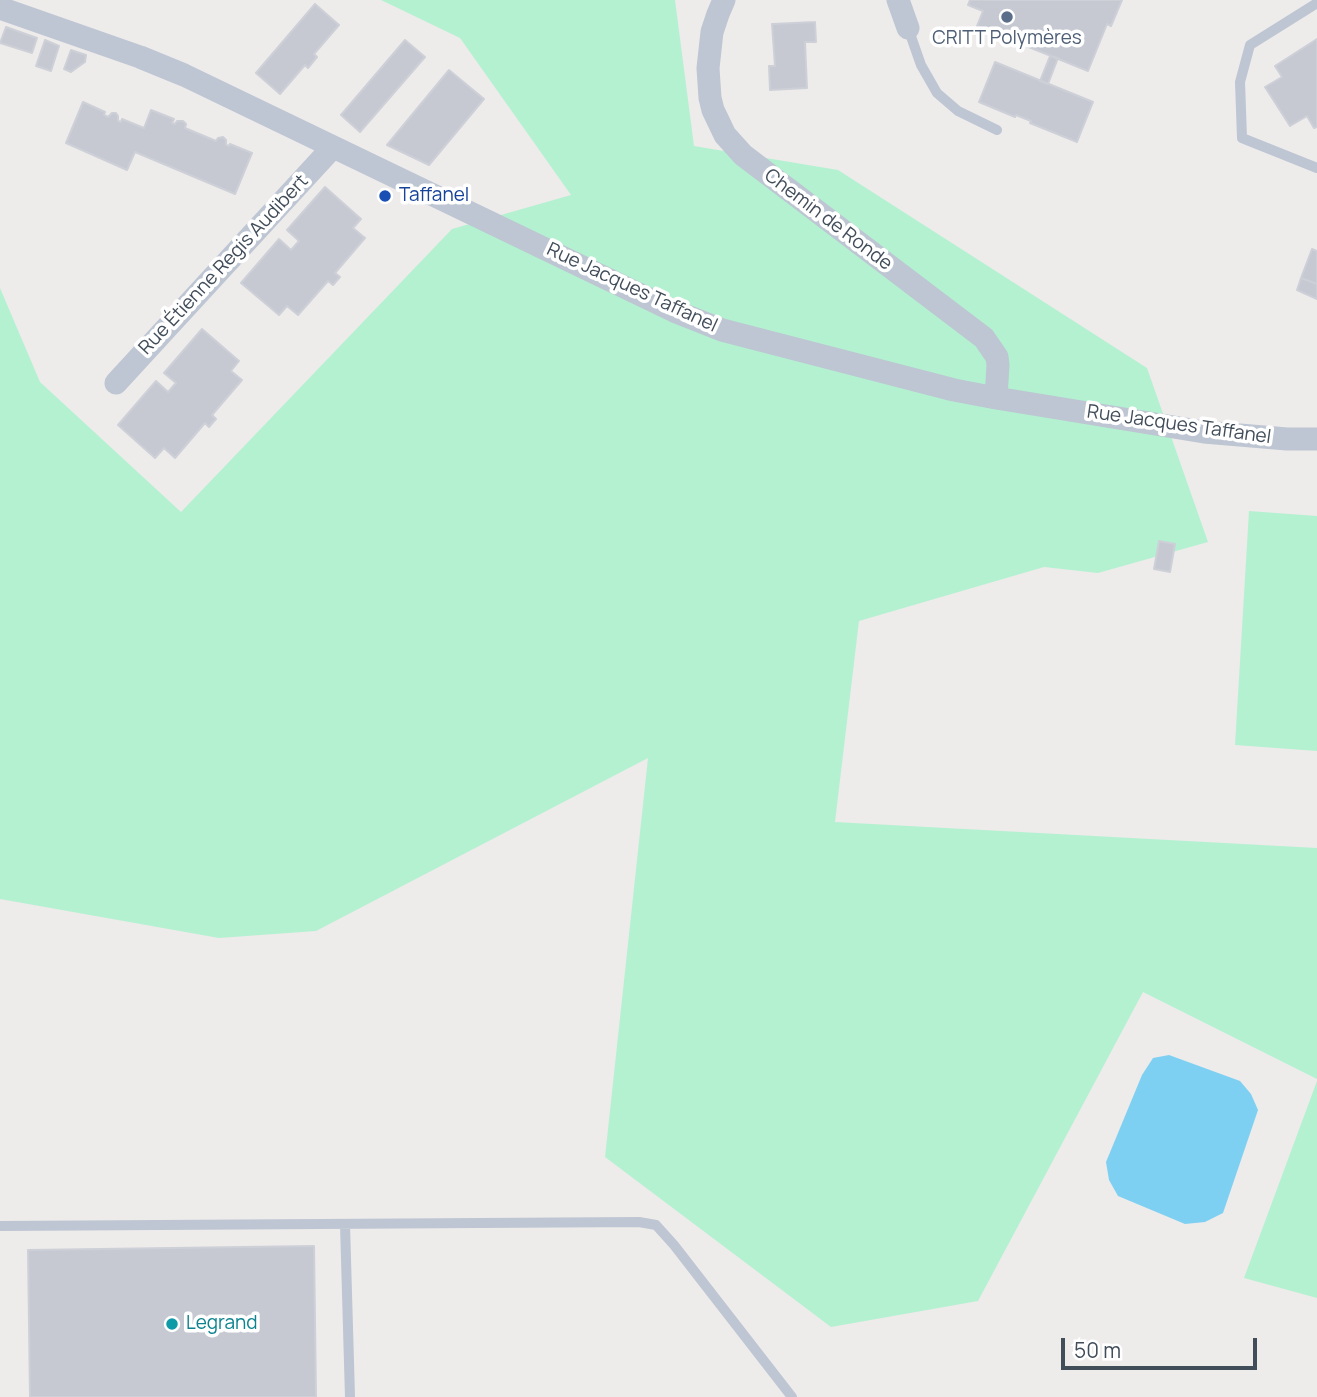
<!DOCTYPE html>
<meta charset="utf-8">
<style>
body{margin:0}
#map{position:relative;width:1317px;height:1397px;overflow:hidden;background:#eeebeb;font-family:Manrope,sans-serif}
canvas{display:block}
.scale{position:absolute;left:1061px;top:1338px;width:196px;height:32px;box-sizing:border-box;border:4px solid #424d5a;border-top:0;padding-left:9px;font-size:21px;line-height:24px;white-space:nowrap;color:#424d5a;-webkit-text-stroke:5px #fff;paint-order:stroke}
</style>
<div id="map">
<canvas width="1317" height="1397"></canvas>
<div class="scale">50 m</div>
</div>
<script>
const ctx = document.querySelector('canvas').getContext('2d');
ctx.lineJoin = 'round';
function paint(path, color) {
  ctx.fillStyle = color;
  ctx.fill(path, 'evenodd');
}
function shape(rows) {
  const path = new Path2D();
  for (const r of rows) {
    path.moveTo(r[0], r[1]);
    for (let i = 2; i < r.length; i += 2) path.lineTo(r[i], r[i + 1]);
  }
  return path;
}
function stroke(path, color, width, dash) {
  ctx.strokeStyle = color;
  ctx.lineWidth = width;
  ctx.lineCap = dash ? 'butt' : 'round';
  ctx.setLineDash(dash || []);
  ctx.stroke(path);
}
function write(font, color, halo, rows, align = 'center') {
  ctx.font = font + ' Manrope,sans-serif';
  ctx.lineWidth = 7;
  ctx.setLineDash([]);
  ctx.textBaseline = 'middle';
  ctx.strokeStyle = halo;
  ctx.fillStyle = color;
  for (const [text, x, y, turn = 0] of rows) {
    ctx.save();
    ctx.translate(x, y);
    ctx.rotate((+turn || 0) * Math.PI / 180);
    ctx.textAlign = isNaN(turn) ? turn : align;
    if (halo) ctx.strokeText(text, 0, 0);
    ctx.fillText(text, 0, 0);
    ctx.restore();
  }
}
paint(shape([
 [381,0,675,0,694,146,838,170,1147,368,1208,542,1098,573,1044,567,859,621,835,822,1317,848,1317,1079,1143,992,978,1301,831,1327,605,1157,648,758,316,931,219,938,0,899,0,288,40,382,181,512,452,229,571,195,460,38],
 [1249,511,1317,516,1317,751,1235,745],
 [1317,1081,1317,1298,1244,1278]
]), '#b4f1d1');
paint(shape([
 [1169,1055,1240,1081,1251,1094,1258,1110,1223,1213,1205,1222,1185,1224,1118,1196,1109,1180,1106,1162,1142,1075,1153,1058]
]), '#7ed0f2');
const building = shape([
 [970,0,1122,0,1111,26,1107,24,1088,71,977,26,983,11,968,5,970,0],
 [315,4,339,25,314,54,317,57,308,68,305,65,280,94,256,73,315,4],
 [815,22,816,42,805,42,807,88,770,90,769,66,775,66,772,24,815,22],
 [6,27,37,38,32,53,0,43,6,27],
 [1317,39,1317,127,1314,128,1307,116,1290,126,1265,87,1282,77,1275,66,1317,39],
 [45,40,59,46,51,71,36,66,45,40],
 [405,40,425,57,360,132,341,115,405,40],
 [71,50,86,55,85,62,71,72,64,69,71,50],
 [1050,56,1058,58,1048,84,1040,81,1050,56],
 [995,62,1093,102,1077,142,1030,123,1031,121,1016,115,1015,117,979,102,995,62],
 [449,70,484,99,429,165,387,145,449,70],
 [83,102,105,112,104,115,108,117,112,113,116,113,118,116,118,121,121,122,122,119,144,128,151,110,174,119,172,123,175,124,177,121,183,121,186,124,185,128,216,141,218,138,223,137,226,140,226,145,229,146,230,144,252,153,235,194,135,152,127,170,66,143,83,102],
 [325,187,361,219,353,228,365,238,335,273,340,277,333,285,328,281,298,315,287,306,279,315,241,283,279,239,291,250,299,241,287,230,325,187],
 [1312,249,1317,251,1317,284,1301,278,1312,249],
 [1301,278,1317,284,1317,299,1297,290,1301,278],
 [202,329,239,361,231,371,242,380,212,415,216,419,209,427,205,423,175,458,164,448,155,458,118,425,156,381,168,392,176,383,164,373,202,329],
 [1159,541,1175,544,1170,572,1154,569,1159,541],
 [314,1246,316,1397,30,1397,28,1250,314,1246]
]);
paint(building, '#c6c9d2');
stroke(building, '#ced0d8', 2);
stroke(shape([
 [1317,3,1250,45,1240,82,1242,138,1317,168],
 [908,28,921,65,937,93,958,111,997,130],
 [345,1224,350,1397],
 [0,1226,639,1222,656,1225,674,1245,792,1397]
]), '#bdc6d2', 10);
stroke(shape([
 [724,0,718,14,712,32,708,68,710,98,713,110,725,135,743,155,984,338,997,357,998,365,996,398],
 [898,0,908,28],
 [0,8,140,57,184,75,674,311,722,330,954,390,996,398,1204,432,1287,439,1317,439],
 [116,383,332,148]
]), '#bdc6d2', 23);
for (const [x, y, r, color] of [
 [1007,17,7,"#5c6f8a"],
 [385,196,7,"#1a4fb4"],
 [172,1324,7,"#0f9aa8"]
]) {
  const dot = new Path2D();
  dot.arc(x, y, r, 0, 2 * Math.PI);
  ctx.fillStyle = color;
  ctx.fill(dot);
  stroke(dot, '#fff', 2.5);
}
write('19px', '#4e5e75', '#fff', [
 ["CRITT Polymères",1007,39]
]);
write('19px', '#164399', '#fff', [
 ["Taffanel",399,196]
], 'left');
write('19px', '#424d5a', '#fff', [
 ["Chemin de Ronde",828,220,37],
 ["Rue Étienne Regis Audibert",224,265,-47],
 ["Rue Jacques Taffanel",632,288,25],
 ["Rue Jacques Taffanel",1179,425,8]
]);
write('19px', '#0d838f', '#fff', [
 ["Legrand",186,1324]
], 'left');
</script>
